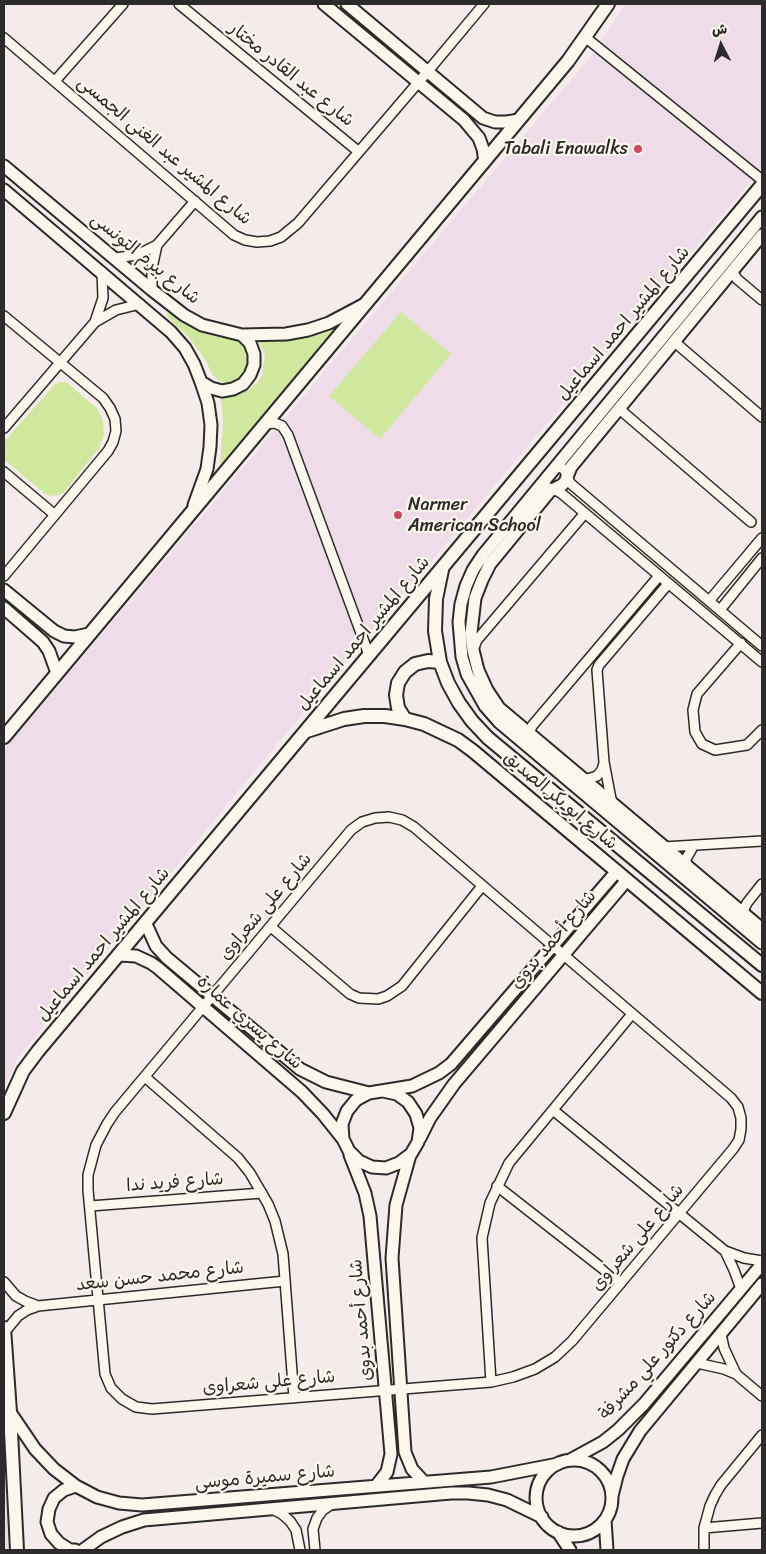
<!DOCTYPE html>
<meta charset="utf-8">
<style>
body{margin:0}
#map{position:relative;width:766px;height:1554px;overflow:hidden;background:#f5ebea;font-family:Sriracha,"Playpen Sans Arabic",sans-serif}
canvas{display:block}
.frame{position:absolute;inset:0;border:5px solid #2b2b2b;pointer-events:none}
.north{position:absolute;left:696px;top:20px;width:50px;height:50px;-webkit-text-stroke:4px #fbf7ec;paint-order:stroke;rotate:355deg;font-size:14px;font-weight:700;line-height:20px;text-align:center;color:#2b2b2b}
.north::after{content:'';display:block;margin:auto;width:18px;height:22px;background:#2b2b2b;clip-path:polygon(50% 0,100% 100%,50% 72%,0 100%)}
</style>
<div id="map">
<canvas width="766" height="1554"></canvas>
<div class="frame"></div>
<div class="north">ش</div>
</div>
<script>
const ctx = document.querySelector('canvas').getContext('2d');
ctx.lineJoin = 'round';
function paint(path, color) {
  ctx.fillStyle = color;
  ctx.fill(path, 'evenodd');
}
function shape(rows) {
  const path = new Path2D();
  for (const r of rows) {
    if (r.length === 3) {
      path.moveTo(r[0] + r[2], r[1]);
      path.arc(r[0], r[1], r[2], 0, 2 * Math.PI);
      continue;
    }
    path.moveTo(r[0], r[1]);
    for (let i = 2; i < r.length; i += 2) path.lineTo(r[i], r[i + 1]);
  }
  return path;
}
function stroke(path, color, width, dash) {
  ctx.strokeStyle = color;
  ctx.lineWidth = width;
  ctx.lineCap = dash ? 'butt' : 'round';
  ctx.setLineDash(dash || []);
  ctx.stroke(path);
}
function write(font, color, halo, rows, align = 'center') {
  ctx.font = font + ' Sriracha,"Playpen Sans Arabic",sans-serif';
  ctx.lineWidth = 4.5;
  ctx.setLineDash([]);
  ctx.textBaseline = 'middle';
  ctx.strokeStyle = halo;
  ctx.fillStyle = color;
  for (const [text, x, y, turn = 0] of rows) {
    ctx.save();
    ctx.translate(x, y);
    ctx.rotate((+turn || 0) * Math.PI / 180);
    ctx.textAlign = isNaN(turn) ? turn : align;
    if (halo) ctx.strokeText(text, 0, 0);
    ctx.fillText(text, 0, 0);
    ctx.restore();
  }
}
paint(shape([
 [625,4,762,4,762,168,262,762,89,972,18,1057,4,1088,4,750,593,54],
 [4,1428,12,1550,4,1550]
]), '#eedce8');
paint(shape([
 [170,311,196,328,215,336,238,341,243,345,250,354,246,376,235,383,230,384,219,381,212,374,205,359,187,335,166,316],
 [401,312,451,354,380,439,329,396],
 [337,325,220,468,223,422,221,395,237,394,248,390,257,383,262,376,265,355,259,342,302,336],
 [60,382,66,382,97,408,103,421,104,435,99,448,64,492,59,495,49,496,44,493,6,461,4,458,4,442,54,385]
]), '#d0e89d');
const minor = shape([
 [179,4,359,152],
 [585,37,762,180],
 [4,38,234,235,245,240,257,242,270,241,281,237,298,223,428,71,484,4],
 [55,81,123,4],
 [115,258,137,255,157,245,195,201],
 [732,271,737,279,762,300],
 [152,290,152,268,157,245],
 [4,316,103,398,110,408,115,419,116,431,113,442,108,451,4,576],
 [95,322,103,298,102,272],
 [675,340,677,344,762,417],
 [620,407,624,413,751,522],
 [265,424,275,423,282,426,288,435,369,655],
 [4,428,95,322,116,310,140,304],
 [556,466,564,469,570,483,762,646],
 [4,472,55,515],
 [549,488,554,489,561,493,762,662],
 [709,601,762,538],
 [720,610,762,558],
 [741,643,697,694,693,710,695,732,702,744,715,750,747,745,762,730],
 [473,650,477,640,585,513],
 [529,734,532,726,659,576],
 [582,778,588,779,597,776,602,770,604,763],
 [612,804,604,762,597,670,599,665,668,584],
 [389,817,402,820,414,827,731,1098,738,1107,741,1118,741,1129,739,1140,733,1149,572,1341,555,1357,535,1369,513,1377,491,1382,152,1409,136,1407,122,1399,111,1388,105,1374,88,1190,88,1175,96,1145,107,1124,115,1112,351,830,362,822,375,818,389,817],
 [664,847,762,841],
 [689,868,686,862,686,859,694,845],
 [742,913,747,903,762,884],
 [271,927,350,994,359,998,378,999,387,996,402,986,482,886],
 [145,1077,238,1158,250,1173,268,1204,275,1221,283,1254,294,1398],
 [553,1110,725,1251,744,1258,762,1261],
 [497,1186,621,1283],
 [90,1206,262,1193],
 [725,1251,734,1270,741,1289],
 [4,1282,16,1296,25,1301,38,1306],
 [4,1333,18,1316,27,1310,38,1306,285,1281],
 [721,1334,724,1348,736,1374],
 [697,1363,724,1369,736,1374,762,1396],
 [491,1382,482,1238,490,1203,509,1163,632,1014],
 [272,1509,282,1514,290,1521,296,1530,300,1550],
 [704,1528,762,1523],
 [315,1550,313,1529,317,1518,323,1510,332,1504],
 [704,1550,704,1528,710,1506,715,1495,721,1485,762,1435]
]);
const tertiary = shape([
 [324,4,464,120,479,138,483,149,485,161],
 [347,4,483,118,495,122,507,122,519,120],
 [4,166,152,290,184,315,202,325,242,335,286,334,308,330,329,323,363,305],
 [4,190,171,332,185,348,194,364,201,382,208,403,211,425,210,447,207,469,194,505],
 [762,217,483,555,473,570,466,586,461,604,459,622,462,657,467,674,485,706,499,722,762,943],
 [762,235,571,467,565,482,562,485,550,491,490,564,482,580,475,598,471,633,473,650,478,670,487,690,499,708,762,929],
 [201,382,211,388,222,391,233,389,243,384,250,375,254,365,254,354,250,343,242,335],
 [4,590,54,631,64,636,75,637,89,634],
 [4,608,43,642,49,651,57,673],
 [146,924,156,946,167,958,300,1069,326,1082,369,1093],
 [119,955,136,956,151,963,158,968,302,1092,323,1114,343,1139],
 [383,1091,397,1094,408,1102,416,1114,420,1128,418,1142,411,1154,399,1163,386,1168,372,1167,359,1161,349,1151,343,1139,342,1124,347,1111,356,1100,369,1093,412,1086,439,1073,451,1064,617,871],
 [420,1138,430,1118,454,1084,627,880],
 [350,1155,365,1193,370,1216,391,1454,387,1472,376,1486],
 [410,1155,396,1205,392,1258,405,1452,412,1469,424,1482],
 [10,1412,35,1449,54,1469,76,1486,97,1497,119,1503,142,1505,491,1477,558,1464],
 [570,1460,603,1442,618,1430,644,1404,762,1264],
 [574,1498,38],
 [612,1496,617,1476,623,1459,640,1431,762,1284],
 [605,1520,607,1550],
 [558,1532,570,1550],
 [75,1550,70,1550,59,1543,51,1534,47,1522,49,1509,54,1498,64,1490,76,1486],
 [83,1550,101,1537,122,1527,144,1520,451,1493,468,1493,488,1495,507,1500,542,1517]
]);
const secondary = shape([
 [442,570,436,599,435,631,440,662,448,683,459,703,472,721,488,738,762,965],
 [405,719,398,708,396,695,398,683,405,672,415,664,428,661,440,662],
 [307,731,344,719,364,716,385,716,405,719,424,724,458,740,473,751,762,993],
 [4,737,568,61,608,4],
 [4,1113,23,1071,38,1051,762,185],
 [4,1328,10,1412,17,1550]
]);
stroke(minor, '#2b2b2b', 12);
stroke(tertiary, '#2b2b2b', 15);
stroke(secondary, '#2b2b2b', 16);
stroke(minor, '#fbf7ec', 9);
stroke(tertiary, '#fbf7ec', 11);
stroke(secondary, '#fbf7ec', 12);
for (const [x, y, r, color] of [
 [638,149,5,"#d1495b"],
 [398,515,5,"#d1495b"]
]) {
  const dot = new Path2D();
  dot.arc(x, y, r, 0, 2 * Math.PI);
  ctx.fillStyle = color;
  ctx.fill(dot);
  stroke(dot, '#fbf7ec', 2);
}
write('18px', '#2b2b2b', '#fbf7ec', [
 ["شارع عبد القادر مختار",291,75,39],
 ["شارع المشير عبد الغنى الجمسى",164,151,40],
 ["شارع بيرم التونسى",145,259,39],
 ["شارع المشير احمد اسماعيل",624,324,-50],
 ["شارع المشير احمد اسماعيل",364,634,-50],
 ["شارع ابو بكر الصديق",560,801,40],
 ["شارع على شعراوى",266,907,-50],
 ["شارع أحمد بدوى",554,940,-50],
 ["شارع المشير احمد اسماعيل",104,945,-50],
 ["شارع يسري عمارة",249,1023,41],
 ["شارع فريد ندا",175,1183,-4],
 ["شارع على شعراوى",638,1238,-50],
 ["شارع محمد حسن سعد",160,1277,-6],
 ["شارع أحمد بدوى",362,1320,-95],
 ["شارع دكتور علي مشرفة",658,1356,-48],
 ["شارع على شعراوى",269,1383,-5],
 ["شارع سميرة موسى",265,1478,-5]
]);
write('18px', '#2b2b2b', '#fbf7ec', [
 ["Tabali Enawalks",628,149],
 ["Narmer",408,505,"left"],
 ["American School",408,526,"left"]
], 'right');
</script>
